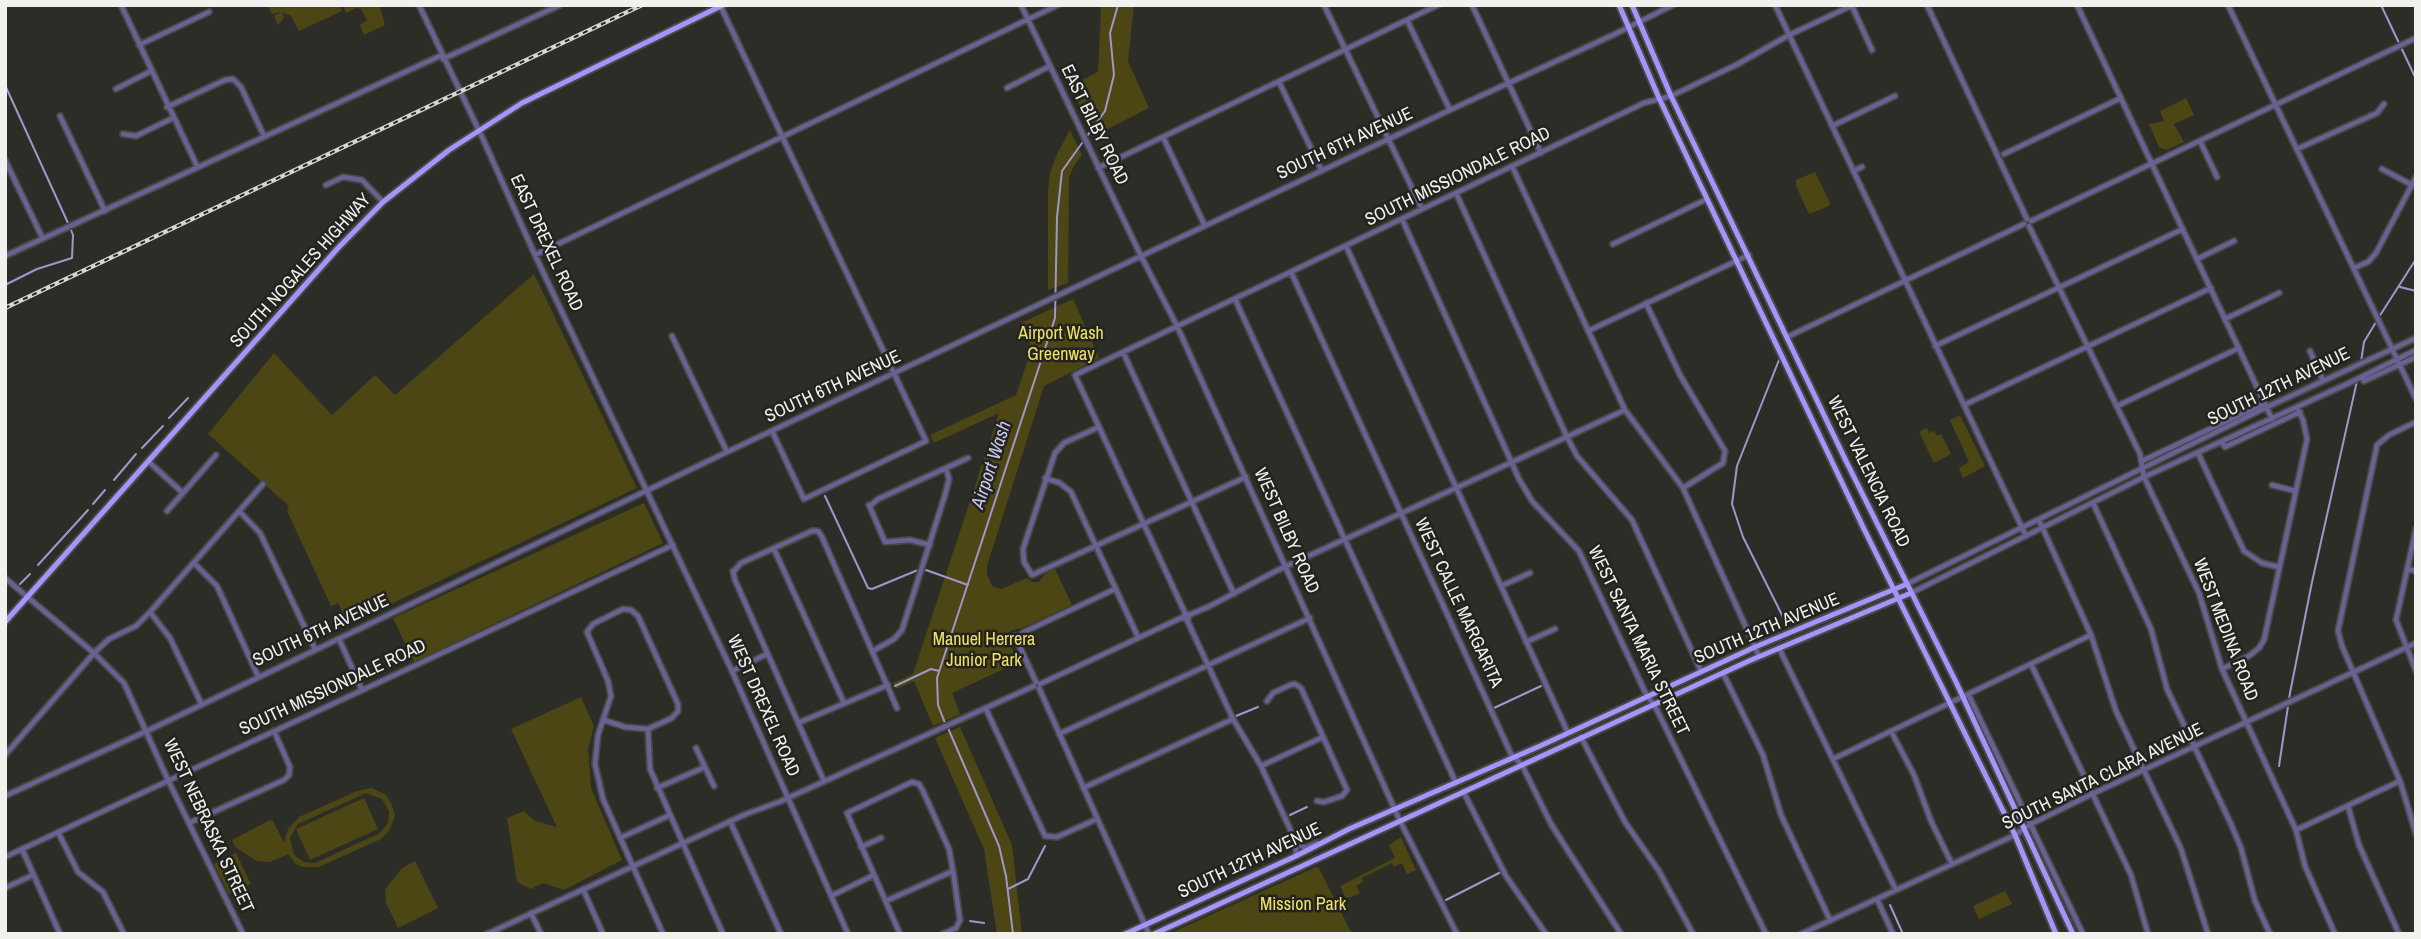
<!DOCTYPE html>
<style>
body{margin:0}
#map{position:relative;width:2421px;height:939px;overflow:hidden;background:#2d2d28;font-family:"Archivo Narrow",sans-serif}
canvas{display:block}
.frame{position:absolute;inset:0;border:7px solid #f1f1ee;pointer-events:none}
</style>
<div id="map">
<canvas width="2421" height="939"></canvas>
<div class="frame"></div>
</div>
<script>
const ctx = document.querySelector('canvas').getContext('2d');
ctx.lineJoin = 'round';
function paint(path, color) {
  ctx.fillStyle = color;
  ctx.fill(path, 'evenodd');
}
function shape(rows) {
  const path = new Path2D();
  for (const r of rows) {
    path.moveTo(r[0], r[1]);
    for (let i = 2; i < r.length; i += 2) path.lineTo(r[i], r[i + 1]);
  }
  return path;
}
function stroke(path, color, width, dash) {
  ctx.strokeStyle = color;
  ctx.lineWidth = width;
  ctx.lineCap = dash ? 'butt' : 'round';
  ctx.setLineDash(dash || []);
  ctx.stroke(path);
}
function write(font, color, halo, rows, align = 'center') {
  ctx.font = font + ' "Archivo Narrow",sans-serif';
  ctx.lineWidth = 5;
  ctx.setLineDash([]);
  ctx.textBaseline = 'middle';
  ctx.strokeStyle = halo;
  ctx.fillStyle = color;
  for (const [text, x, y, turn = 0] of rows) {
    ctx.save();
    ctx.translate(x, y);
    ctx.rotate((+turn || 0) * Math.PI / 180);
    ctx.textAlign = isNaN(turn) ? turn : align;
    if (halo) ctx.strokeText(text, 0, 0);
    ctx.fillText(text, 0, 0);
    ctx.restore();
  }
}
paint(shape([
 [267,5,340,5,342,11,299,31,291,16,282,12,284,18,278,25,274,16,281,12,272,14],
 [343,5,382,5,380,7,385,25,364,35,360,25,367,20,361,9,356,8,346,13],
 [1099,5,1134,5,1128,61,1149,108,1094,136,1070,86,1098,72,1101,10],
 [2186,98,2194,115,2174,124,2184,142,2166,150,2159,147,2149,124,2164,121,2160,111],
 [1070,130,1082,155,1073,167,1069,178,1068,283,1048,290,1048,190,1050,173,1057,154],
 [1815,172,1830,203,1829,206,1809,214,1796,186,1796,180],
 [534,274,637,488,348,624,338,603,331,606,287,511,289,506,208,434,274,353,332,415,375,375,395,395],
 [1073,299,1099,358,1044,386,987,566,987,574,992,586,1001,589,1027,578,1032,582,1039,582,1045,574,1055,569,1072,605,1022,628,1012,630,1008,634,1008,641,1019,662,952,693,960,714,933,726,914,681,896,689,893,683,913,674,999,413,934,443,930,435,1016,395,1032,348,1021,323],
 [1960,415,1985,466,1963,478,1959,468,1969,462,1950,420],
 [1927,428,1929,433,1934,431,1937,436,1941,434,1951,454,1934,463,1919,432],
 [644,503,663,543,414,662,393,618],
 [581,697,594,726,588,749,591,788,622,860,564,890,543,883,531,889,517,882,507,818,524,811,535,821,557,827,511,729],
 [960,727,1012,845,1022,934,997,934,984,849,935,738],
 [372,788,386,795,392,805,395,816,389,831,381,839,319,867,303,867,296,864,288,854,270,862,257,861,235,847,232,840,270,820,273,821,284,843,288,829,299,817,357,791],
 [366,793,382,799,389,811,388,823,380,833,315,863,304,862,294,855,290,838,298,824],
 [364,798,378,829,310,860,296,829],
 [1401,837,1416,870,1407,874,1402,863,1394,867,1392,863,1362,878,1363,882,1356,886,1360,893,1346,899,1340,886,1395,858,1389,845],
 [236,853,251,884,229,894,214,864],
 [415,861,438,908,398,928,386,903,385,890,401,869],
 [1316,867,1319,868,1352,934,1169,934],
 [2005,891,2012,904,1979,919,1973,906]
]), '#4b4613');
stroke(shape([
 [2381,5,2416,79],
 [5,85,68,223],
 [5,285,37,269,72,258,73,235,71,230],
 [2400,287,2416,291],
 [2379,317,2416,259],
 [1779,360,1737,466,1732,504,1743,537,1788,627],
 [2361,362,2364,342,2376,322],
 [169,418,188,398],
 [142,448,163,426],
 [114,480,136,454],
 [825,496,868,588,872,589,918,570],
 [93,504,105,490],
 [38,565,88,510],
 [926,570,968,585],
 [20,584,30,574],
 [895,686,931,669,939,671],
 [1494,708,1541,686],
 [1236,716,1258,707],
 [945,723,938,705,937,678,1055,318,1057,217,1062,171,1105,111,1114,75,1110,33,1118,5],
 [948,728,999,846,1006,876,1013,934],
 [2279,766,2290,693,2312,582,2357,381],
 [1290,815,1307,807],
 [1008,889,1028,879,1045,846],
 [1446,900,1501,872],
 [1890,905,1903,934],
 [970,921,984,923]
]), '#9f97cc', 2);
const minor = shape([
 [121,5,197,166],
 [419,5,483,139,535,255,732,671,848,934],
 [1021,5,1141,256,1177,326,1400,821,1457,934],
 [1324,5,1422,209],
 [1472,5,1541,153],
 [1775,5,2026,536],
 [1927,5,2027,219],
 [2077,5,2272,419],
 [2228,5,2416,399],
 [1852,6,1872,50],
 [721,7,926,441,804,499,772,431],
 [1407,20,1450,110],
 [139,45,209,12],
 [443,59,560,5],
 [1279,82,1322,171],
 [1007,88,1050,66],
 [116,89,151,71],
 [167,107,225,80,233,79,241,87,264,136],
 [60,116,105,211],
 [1832,126,1895,96],
 [123,134,136,136,173,118],
 [1163,137,1205,226],
 [2200,141,2217,177],
 [2297,149,2377,113,2384,104],
 [2004,154,2121,98],
 [5,160,43,239],
 [1512,166,1625,410,1683,488,1759,656],
 [1098,168,1438,5],
 [2382,169,2412,185],
 [1853,171,1862,167],
 [326,185,343,177,362,180,383,202],
 [1456,193,1567,437,1577,456,1632,520,1701,671],
 [1402,219,1519,479,1532,501,1579,551,1645,692,1657,710,1766,934],
 [2031,221,2416,38],
 [2029,226,2140,454,2144,477,2199,593,2222,669,2296,830,2305,866,2335,934],
 [1613,244,1707,199],
 [1346,246,1568,733],
 [535,255,1058,5],
 [5,256,442,55],
 [2197,259,2234,241],
 [2354,268,2368,262,2376,253,2416,177],
 [1291,272,1511,754,1522,765,1551,824,1621,934],
 [1235,299,1456,783],
 [1646,303,1680,375,1725,451,1723,463,1683,488],
 [2225,319,2279,293],
 [1588,331,1749,255],
 [672,336,727,452],
 [1787,337,2024,224],
 [1935,346,2183,229],
 [2310,351,2323,380],
 [1123,352,1234,594],
 [2362,377,2364,381,2416,357],
 [1964,405,2211,288],
 [2117,406,2239,348],
 [2416,422,2389,435,2377,445,2338,631,2342,646,2400,781,2416,834],
 [1099,427,1064,443,1055,453,1023,549,1024,562,1032,575,1246,477],
 [2222,442,2225,447,2300,412],
 [2198,453,2244,551,2262,563,2279,567],
 [2142,461,2265,403],
 [149,462,183,493,216,455],
 [1045,478,1060,483,1071,492,1138,637],
 [2272,485,2295,491],
 [2093,503,2151,629,2167,689,2231,824,2241,848,2255,901,2270,934],
 [869,505,885,542,910,540,930,545],
 [870,506,878,499,968,458],
 [167,511,183,493],
 [240,512,260,533,315,649],
 [2039,520,2091,635,2116,711,2181,849,2208,934],
 [2416,529,2396,620,2416,671],
 [774,549,844,703],
 [195,564,217,586,258,676],
 [2407,569,2416,571],
 [733,571,735,580,824,781],
 [734,571,741,563,812,531,818,531,822,537,897,708],
 [5,578,94,653,124,683,168,780,243,934],
 [1907,584,2267,407,2416,338],
 [1501,586,1530,573],
 [1911,593,2144,477,2349,383,2416,350],
 [631,610,623,609,593,624,587,632,608,681,611,696,598,735,595,764,603,799,663,934],
 [631,610,638,616,678,704,678,711],
 [150,612,170,638,201,703],
 [1185,613,1075,375,1644,103,1671,96,1738,64,1789,35,1853,5],
 [1189,615,1188,620,1183,618,1185,613,1189,615,1210,606,1276,571,1625,410],
 [1187,620,1233,719,1261,766,1296,842,1296,856],
 [1014,636,1018,637,1019,645,1036,682],
 [1018,637,1024,632,1115,589],
 [339,639,362,690],
 [1526,642,1555,629],
 [1779,648,1896,890],
 [873,651,894,639,902,630,945,495,949,479,946,468],
 [2031,664,2131,875,2148,934],
 [2222,669,2249,656,2259,648,2264,640,2307,439,2303,420,2297,408],
 [732,671,767,654],
 [1723,673,1763,755,1781,815,1830,920],
 [1040,684,1183,617],
 [1039,688,1149,934],
 [1968,694,2083,934],
 [1267,701,1273,693,1290,685,1295,684,1301,688,1347,790,1342,796,1324,802,1317,801],
 [986,709,1045,836,1057,837,1097,819],
 [604,720,625,727,648,729,672,718,678,711],
 [798,723,888,685],
 [648,729,650,769,723,934],
 [274,731,290,767,289,775],
 [1891,731,1914,775,1931,821,1952,864],
 [1059,734,1310,618],
 [1581,737,1625,822,1659,871,1693,934],
 [696,748,714,786],
 [5,755,94,653,109,639,136,626,151,611,263,484],
 [1833,759,2091,635],
 [1261,766,1323,737],
 [657,788,705,767],
 [1083,788,1233,719],
 [1463,791,1506,876,1546,934],
 [5,796,147,731,727,452,1450,110,1613,35,1673,5],
 [2348,806,2359,845,2399,934],
 [730,821,781,934],
 [189,823,284,780,289,775],
 [2296,830,2400,781],
 [58,832,78,872,103,892,124,934],
 [620,838,670,815],
 [1297,843,1305,848,1317,843],
 [861,847,881,838],
 [22,849,60,934],
 [5,857,673,545],
 [5,888,33,875],
 [583,889,603,934],
 [831,896,874,875],
 [1877,899,1893,934],
 [886,901,953,871],
 [531,913,541,934],
 [487,934,746,814,779,802,1034,686],
 [900,934,847,813,912,782,919,784,923,791,949,849,953,871,960,920,956,928,943,934],
 [1801,934,2015,835,2031,824,2092,794,2416,643]
]);
const major = shape([
 [1619,5,1659,98,1864,529,2015,835,2056,934],
 [1632,5,1671,96,1847,463,1956,682,2073,934],
 [5,622,338,248,383,202,449,150,522,103,723,5],
 [1125,934,1296,856,1349,829,1540,746,1755,647,1907,584],
 [1154,934,1751,660,1911,593]
]);
stroke(minor, '#484844', 8);
stroke(major, '#484844', 9);
stroke(minor, '#686294', 4.5);
stroke(major, '#a494fc', 5);
const rail = shape([
 [5,308,642,5]
]);
stroke(rail, '#d5d5d2', 4.5);
stroke(rail, '#23231f', 2, [5]);
write('18px', '#f1f1ee', '#23231f', [
 ["EAST BILBY ROAD",1094,125,64],
 ["SOUTH 6TH AVENUE",1345,144,-25],
 ["SOUTH MISSIONDALE ROAD",1458,177,-26],
 ["EAST DREXEL ROAD",546,243,65],
 ["SOUTH NOGALES HIGHWAY",301,271,-48],
 ["SOUTH 6TH AVENUE",833,387,-25],
 ["SOUTH 12TH AVENUE",2279,387,-26],
 ["WEST VALENCIA ROAD",1868,472,64],
 ["WEST BILBY ROAD",1286,531,66],
 ["WEST CALLE MARGARITA",1458,603,65],
 ["SOUTH 12TH AVENUE",1767,629,-23],
 ["WEST MEDINA ROAD",2225,630,69],
 ["SOUTH 6TH AVENUE",321,631,-25],
 ["WEST SANTA MARIA STREET",1638,641,64],
 ["SOUTH MISSIONDALE ROAD",333,688,-25],
 ["WEST DREXEL ROAD",763,706,66],
 ["SOUTH SANTA CLARA AVENUE",2103,777,-26],
 ["WEST NEBRASKA STREET",208,826,65],
 ["SOUTH 12TH AVENUE",1250,861,-25]
]);
write('18px', '#efe268', '#23231f', [
 ["Airport Wash",1061,334],
 ["Greenway",1061,355],
 ["Manuel Herrera",984,640],
 ["Junior Park",984,661],
 ["Mission Park",1303,905]
]);
write('italic 19px', '#cbc7f1', '#23231f', [
 ["Airport Wash",992,465,-72]
]);
</script>
